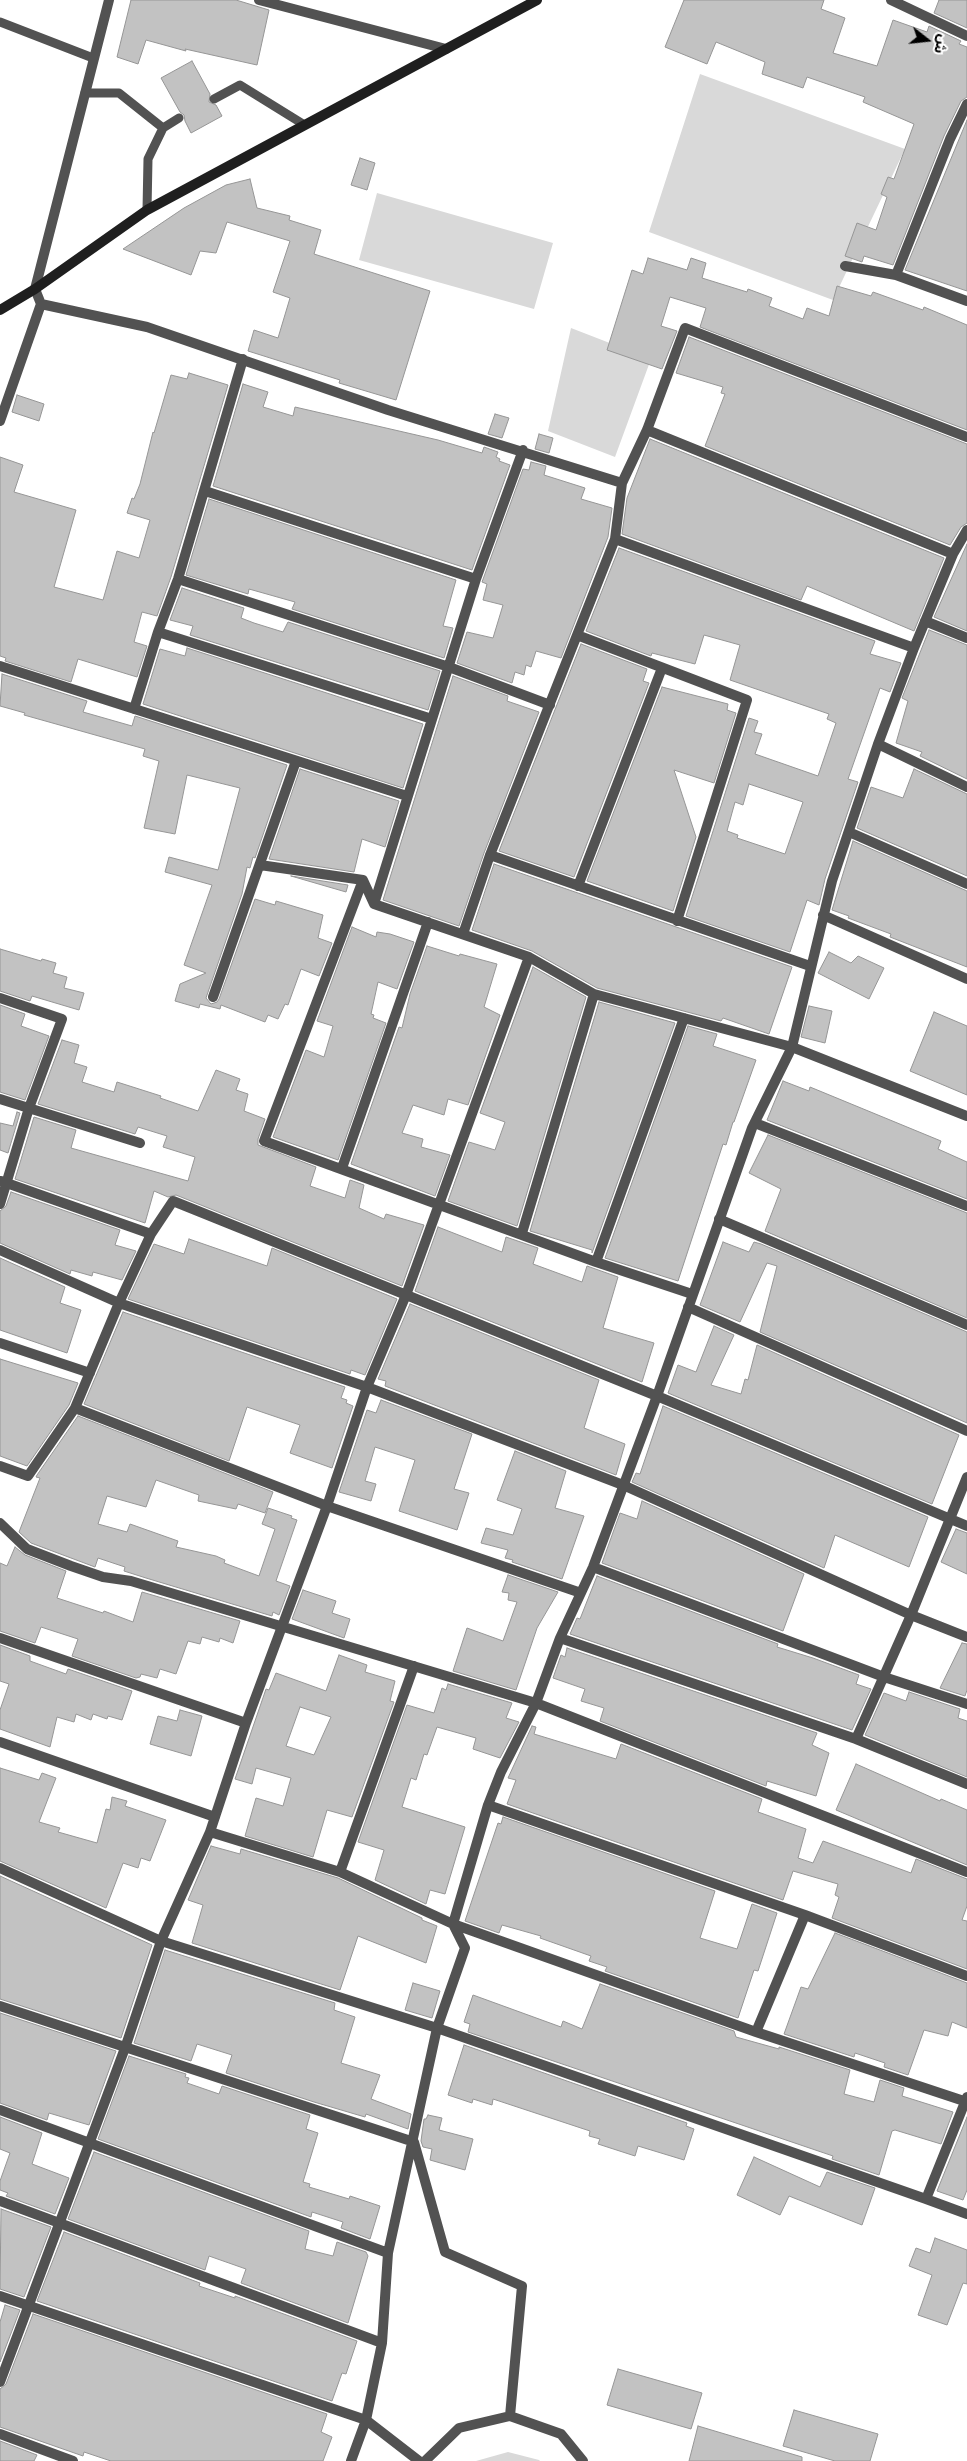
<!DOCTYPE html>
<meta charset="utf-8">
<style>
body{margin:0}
#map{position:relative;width:967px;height:2461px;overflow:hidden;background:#fff;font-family:Mulish,"Noto Sans Arabic",sans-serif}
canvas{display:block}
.north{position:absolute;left:902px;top:15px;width:50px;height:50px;-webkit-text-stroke:4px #fff;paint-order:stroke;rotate:106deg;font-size:14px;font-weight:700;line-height:20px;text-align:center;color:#000}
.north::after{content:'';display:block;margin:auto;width:18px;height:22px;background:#000;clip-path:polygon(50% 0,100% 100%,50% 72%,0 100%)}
</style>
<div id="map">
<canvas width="967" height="2461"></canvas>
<div class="north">ش</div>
</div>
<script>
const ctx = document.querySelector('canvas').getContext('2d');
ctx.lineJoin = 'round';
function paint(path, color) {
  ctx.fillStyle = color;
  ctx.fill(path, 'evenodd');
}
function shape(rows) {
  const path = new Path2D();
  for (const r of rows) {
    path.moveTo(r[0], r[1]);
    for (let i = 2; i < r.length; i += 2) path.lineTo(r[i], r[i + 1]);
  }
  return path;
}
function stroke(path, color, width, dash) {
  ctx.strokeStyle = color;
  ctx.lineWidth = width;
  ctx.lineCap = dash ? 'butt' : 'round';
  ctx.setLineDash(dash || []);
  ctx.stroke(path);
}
paint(shape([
 [700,74,905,149,833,300,649,232],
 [377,193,553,243,534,309,359,260],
 [571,328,651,359,615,457,548,431],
 [508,2452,539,2460,540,2461,476,2461]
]), '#d9d9d9');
const building = shape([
 [131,0,236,0,269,10,257,65,185,49,186,51,146,40,138,64,117,57,131,0],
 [684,0,824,0,821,9,845,18,833,53,877,66,893,20,927,32,929,26,961,41,959,44,967,47,967,97,961,101,944,136,893,265,864,256,862,262,845,256,857,223,876,230,887,197,881,194,888,177,894,179,914,124,863,102,865,97,807,77,803,88,762,74,765,62,716,42,707,64,665,47,684,0],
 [939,0,967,0,967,28,934,13,939,0],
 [192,61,210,94,209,102,216,105,222,116,191,133,185,121,184,115,180,112,161,78,192,61],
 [967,120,967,291,905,270,967,120],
 [360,158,375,163,367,190,351,185,360,158],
 [250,179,257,208,290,216,289,220,321,230,314,254,430,291,396,400,339,383,340,380,248,351,254,330,278,338,290,298,273,292,290,241,227,222,216,253,200,251,191,275,123,249,184,208,226,185,250,179],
 [648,258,687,270,691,258,706,263,702,278,747,292,748,289,772,298,769,306,803,319,807,308,829,316,837,286,871,296,873,292,923,310,924,307,967,325,967,430,700,327,706,308,670,297,661,326,677,331,662,369,607,350,632,270,643,274,648,258],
 [689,337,967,444,967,523,961,527,950,545,705,446,725,394,721,393,723,387,676,373,689,337],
 [189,373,228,385,171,577,157,616,142,612,134,642,147,646,137,677,78,659,71,682,5,661,6,658,0,656,0,457,23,465,14,492,76,510,54,587,103,600,117,551,139,558,150,520,127,513,132,498,134,499,140,484,153,432,154,433,171,375,187,379,189,373],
 [243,384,268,392,263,407,293,416,295,407,438,440,482,453,484,447,498,452,496,457,500,459,499,461,510,465,472,570,213,486,243,384],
 [17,395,44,404,39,421,12,412,17,395],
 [495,414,509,418,502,438,488,434,495,414],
 [539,434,553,438,549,453,535,449,539,434],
 [650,439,944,558,914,631,807,586,801,600,622,534,627,498,650,439],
 [531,462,546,466,544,475,585,488,581,499,612,508,608,537,561,658,536,651,531,667,526,665,524,675,515,672,512,683,457,663,467,632,493,638,503,605,483,600,487,584,482,582,523,469,529,470,531,462],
 [209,499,456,580,443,626,453,628,444,658,292,609,295,602,249,589,248,594,186,575,209,499],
 [967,544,967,631,934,617,967,544],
 [619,548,875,641,870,654,901,663,890,692,880,688,848,779,858,782,825,879,819,905,807,900,790,952,686,916,749,718,758,721,754,732,762,734,755,754,818,776,836,723,827,719,829,714,730,680,740,645,704,635,695,664,652,653,651,656,586,631,619,548],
 [749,784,803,802,785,854,737,838,738,835,727,831,735,802,743,805,749,784],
 [182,588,244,608,241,618,254,623,283,632,288,622,440,671,428,710,190,635,193,626,170,620,182,588],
 [929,630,967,645,967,779,920,756,922,752,896,743,908,701,902,698,929,630],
 [581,644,647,669,643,681,649,683,574,877,499,851,581,644],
 [187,648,423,724,403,788,143,704,160,649,185,656,187,648],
 [2,674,87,701,83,712,132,726,135,716,287,765,255,858,253,857,250,868,247,867,242,894,206,998,211,1004,217,1002,219,999,255,899,275,905,276,901,323,915,318,938,332,943,319,976,301,969,288,1005,285,1004,278,1019,268,1015,265,1022,221,1005,220,1009,200,1004,199,1008,175,1001,180,984,206,973,184,965,212,885,165,872,169,857,218,870,240,788,187,775,175,834,144,828,159,761,143,756,145,749,24,715,25,713,0,706,2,674],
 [453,676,508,696,507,701,539,712,484,853,459,926,383,900,453,676],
 [662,687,728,704,727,710,736,713,714,783,674,770,696,837,673,911,587,881,662,687],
 [300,769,399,801,385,847,362,839,354,872,269,859,300,769],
 [914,769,967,794,967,876,857,828,871,787,903,798,914,769],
 [853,841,967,891,967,967,890,937,891,934,848,918,849,916,832,910,853,841],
 [494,864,792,967,769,1034,723,1018,721,1021,597,988,532,951,472,930,494,864],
 [291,876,348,885,346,892,291,876],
 [352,927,376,937,377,932,390,934,414,942,397,989,378,982,371,1014,374,1015,373,1018,386,1023,338,1160,273,1137,306,1050,324,1057,333,1026,317,1021,352,927],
 [427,946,459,956,460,954,497,964,484,1007,500,1015,468,1105,448,1099,444,1115,413,1105,402,1133,423,1139,421,1147,450,1155,435,1196,351,1164,399,1027,402,1028,410,994,427,946],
 [0,949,41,961,42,959,56,963,53,973,67,977,64,988,84,993,79,1010,32,996,30,1001,0,991,0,949],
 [829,952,851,963,858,956,884,968,869,999,818,973,829,952],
 [533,967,586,997,517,1226,448,1201,469,1142,495,1150,505,1122,480,1113,533,967],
 [599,1002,675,1023,592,1253,592,1250,530,1231,599,1002],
 [0,1005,25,1014,21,1026,49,1036,25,1100,0,1092,0,1005],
 [809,1006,832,1011,825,1043,801,1037,809,1006],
 [934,1012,967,1026,967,1095,910,1071,934,1012],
 [688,1026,717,1034,713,1046,756,1060,734,1122,733,1122,726,1145,723,1144,678,1281,605,1258,688,1026],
 [62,1040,79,1045,74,1063,87,1067,82,1082,114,1092,117,1082,161,1096,160,1098,198,1111,216,1070,240,1079,236,1090,248,1094,244,1111,265,1119,258,1139,258,1145,316,1167,310,1186,345,1198,350,1180,364,1185,359,1208,384,1219,386,1214,424,1225,402,1286,176,1195,168,1197,154,1191,145,1223,15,1179,34,1117,76,1130,71,1148,188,1181,195,1157,163,1147,167,1136,138,1127,135,1134,38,1104,62,1040],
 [783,1081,809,1091,810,1087,941,1141,938,1149,967,1162,967,1199,767,1120,783,1081],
 [17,1112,20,1113,8,1153,0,1150,0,1123,13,1126,17,1112],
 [768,1135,967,1213,967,1318,765,1231,781,1189,749,1173,768,1135],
 [11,1192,120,1230,115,1245,136,1251,122,1280,93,1272,92,1276,71,1270,70,1274,0,1243,0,1211,6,1206,11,1192],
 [438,1227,502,1252,506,1237,538,1248,533,1264,582,1282,587,1266,618,1277,603,1328,654,1343,642,1382,415,1291,438,1227],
 [189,1239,267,1266,272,1248,397,1299,365,1375,351,1370,350,1374,128,1299,154,1244,184,1254,189,1239],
 [723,1242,749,1252,754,1242,761,1244,967,1332,967,1423,760,1332,777,1266,767,1263,740,1322,700,1305,723,1242],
 [0,1258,65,1287,60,1303,81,1310,67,1353,0,1330,0,1258],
 [410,1304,599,1380,584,1428,625,1444,616,1475,385,1386,386,1381,378,1379,410,1304],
 [123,1312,345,1387,341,1398,347,1400,346,1403,353,1406,332,1468,290,1453,300,1425,247,1407,229,1461,84,1404,123,1312],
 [714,1326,734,1335,711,1385,741,1394,745,1379,748,1380,757,1345,959,1435,932,1504,668,1393,678,1365,696,1372,714,1326],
 [0,1359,78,1383,69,1405,27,1466,0,1456,0,1359],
 [381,1400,472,1434,454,1489,469,1493,457,1530,399,1511,415,1460,375,1447,365,1481,376,1484,371,1501,339,1492,367,1410,376,1413,381,1400],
 [663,1406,928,1517,909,1567,835,1535,824,1568,632,1482,636,1473,640,1474,663,1406],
 [78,1416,273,1492,265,1513,238,1504,236,1509,198,1501,199,1495,156,1480,146,1507,107,1496,98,1524,127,1532,130,1524,178,1541,176,1547,216,1556,225,1560,224,1563,259,1576,275,1529,262,1524,268,1508,292,1516,291,1518,297,1520,276,1581,290,1586,279,1615,273,1612,272,1616,146,1578,124,1571,125,1567,98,1558,95,1567,31,1543,19,1532,40,1478,36,1477,37,1475,78,1416],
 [515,1451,566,1471,555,1508,584,1516,562,1579,512,1562,513,1560,505,1558,508,1550,481,1543,486,1528,513,1535,522,1509,497,1500,515,1451],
 [642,1501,804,1574,783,1631,602,1563,620,1513,637,1519,642,1501],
 [956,1529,967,1533,967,1574,941,1562,956,1529],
 [15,1547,25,1555,66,1571,57,1598,103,1613,104,1611,133,1622,142,1592,240,1621,233,1643,220,1638,219,1642,202,1637,200,1644,188,1641,176,1674,160,1669,157,1678,141,1674,140,1677,136,1678,72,1656,78,1639,41,1627,35,1643,0,1631,0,1563,7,1566,15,1547],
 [508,1575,558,1592,537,1628,516,1690,453,1671,467,1628,503,1641,517,1602,508,1600,509,1593,502,1592,508,1575],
 [597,1576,778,1644,777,1647,813,1658,859,1675,856,1684,871,1689,852,1730,570,1634,577,1618,580,1619,597,1576],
 [303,1590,336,1601,332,1613,350,1619,344,1638,292,1619,303,1590],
 [962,1643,967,1644,967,1690,965,1696,940,1688,962,1643],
 [0,1645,30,1656,30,1661,66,1674,68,1669,132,1691,122,1720,108,1716,107,1719,93,1714,91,1720,76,1714,74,1722,57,1717,50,1747,0,1729,0,1710,9,1684,0,1681,0,1645],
 [567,1648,817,1733,812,1745,829,1753,816,1796,767,1781,766,1786,600,1721,604,1708,581,1701,585,1689,553,1678,561,1655,565,1657,567,1648],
 [339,1655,367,1665,365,1672,395,1681,390,1701,394,1702,352,1817,327,1810,313,1857,245,1836,256,1798,283,1806,291,1778,256,1768,252,1784,235,1779,266,1689,269,1690,276,1673,326,1691,339,1655],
 [300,1707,331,1717,314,1755,286,1746,300,1707],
 [448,1684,512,1703,506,1718,519,1722,500,1758,473,1749,476,1738,437,1727,427,1755,424,1754,416,1780,411,1778,402,1807,465,1827,445,1894,430,1890,426,1904,375,1880,384,1850,358,1842,407,1705,434,1713,442,1688,446,1690,448,1684],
 [909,1692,960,1709,958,1718,967,1721,967,1777,865,1735,884,1693,906,1701,909,1692],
 [180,1710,202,1716,191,1756,150,1744,158,1716,177,1721,180,1710],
 [532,1726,536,1727,534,1734,616,1759,621,1744,762,1799,758,1812,806,1829,798,1858,813,1863,823,1841,911,1873,916,1859,967,1879,967,1906,962,1920,967,1921,967,1969,832,1918,839,1897,835,1895,838,1884,793,1871,783,1900,507,1804,516,1780,508,1778,532,1726],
 [856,1764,940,1801,941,1799,967,1810,967,1865,836,1810,856,1764],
 [0,1768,39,1780,42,1773,56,1778,39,1822,60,1828,58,1832,97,1843,106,1809,110,1810,112,1797,127,1801,125,1806,166,1820,150,1861,141,1858,138,1868,123,1863,106,1908,0,1861,0,1768],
 [503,1817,715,1891,700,1938,737,1949,752,1904,777,1913,758,1971,754,1970,738,2018,605,1971,607,1967,589,1961,591,1956,540,1938,541,1936,502,1925,499,1933,465,1921,498,1823,501,1824,503,1817],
 [211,1846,240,1854,241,1849,338,1878,422,1918,422,1920,437,1926,426,1963,358,1936,340,1990,192,1943,203,1905,188,1900,211,1846],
 [0,1876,152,1945,121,2038,0,1999,0,1876],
 [835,1933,967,1983,967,2028,952,2022,948,2036,924,2030,908,2075,884,2067,885,2063,855,2053,854,2057,784,2034,801,1987,808,1989,835,1933],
 [165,1950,335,2003,334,2010,355,2017,341,2063,380,2075,371,2099,411,2114,408,2129,366,2114,365,2117,314,2102,226,2073,232,2055,197,2044,191,2061,134,2043,165,1950],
 [413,1983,440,1991,432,2018,405,2010,413,1983],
 [600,1984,734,2031,736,2037,779,2049,779,2047,850,2070,844,2094,874,2102,880,2080,904,2088,902,2096,953,2112,941,2144,895,2130,892,2131,879,2175,832,2159,833,2156,468,2032,470,2024,464,2022,473,1995,561,2027,563,2021,582,2029,600,1984],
 [0,2013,116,2051,89,2125,49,2113,47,2120,0,2103,0,2013],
 [464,2045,687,2123,686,2126,694,2129,684,2160,638,2146,635,2156,598,2144,600,2139,589,2136,590,2131,493,2099,492,2105,473,2099,472,2103,448,2095,464,2045],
 [129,2056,186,2074,185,2077,189,2078,187,2083,219,2094,222,2086,310,2115,306,2129,318,2133,303,2182,310,2184,309,2187,349,2199,350,2196,380,2206,370,2239,341,2228,343,2222,312,2212,311,2217,98,2139,129,2056],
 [428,2115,442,2118,439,2130,473,2139,465,2170,430,2160,432,2149,423,2147,421,2141,424,2119,426,2119,428,2115],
 [0,2117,42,2133,32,2164,69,2178,55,2214,6,2196,8,2193,0,2190,0,2181,10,2153,0,2149,0,2117],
 [967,2117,967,2190,963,2200,937,2191,967,2117],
 [94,2152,309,2231,305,2249,333,2256,337,2242,366,2252,368,2256,348,2323,241,2283,246,2269,209,2256,205,2270,68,2219,94,2152],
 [754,2157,820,2187,827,2172,875,2188,862,2225,789,2196,780,2215,737,2195,754,2157],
 [1,2209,51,2227,24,2297,0,2289,1,2209],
 [64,2232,200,2283,199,2286,235,2298,235,2296,357,2341,346,2374,342,2373,332,2401,37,2301,64,2232],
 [935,2238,967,2250,967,2284,963,2283,947,2325,918,2315,932,2275,909,2266,916,2248,930,2253,935,2238],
 [5,2305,20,2310,0,2362,0,2322,5,2305],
 [33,2314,327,2414,321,2432,332,2437,323,2461,111,2461,84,2452,83,2456,0,2427,0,2389,6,2384,33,2314],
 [618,2369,702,2393,691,2429,607,2405,618,2369],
 [794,2410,878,2434,870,2461,835,2461,783,2446,794,2410],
 [698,2426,802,2457,802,2461,689,2461,698,2426],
 [0,2441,37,2455,34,2461,0,2461,0,2441]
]);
paint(building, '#c2c2c2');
stroke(building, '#969696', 1);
stroke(shape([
 [0,22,93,58],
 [85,93,119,93,163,128],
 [214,99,240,85,303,124],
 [147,210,148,159,163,128,179,118]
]), '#525252', 9);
stroke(shape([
 [259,0,446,49],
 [891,0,967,36],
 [845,266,896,275,967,301],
 [896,275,950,139,967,104],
 [41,304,147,327,388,410,622,483],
 [0,421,41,304,35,289,109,0],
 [647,430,953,554],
 [205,491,476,579],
 [615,539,914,648],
 [178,579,449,667,550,705],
 [925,621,967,638],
 [158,632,432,719],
 [577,635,747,700,677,921],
 [0,666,407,796],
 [134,709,158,632,178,579,243,359],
 [878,744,967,787],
 [849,832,967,884],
 [490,855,810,966],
 [260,865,363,880,374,904,529,957,594,994,792,1047,967,1116],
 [363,880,264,1141,596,1262,692,1294],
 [578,886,662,668],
 [374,904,476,579,523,450],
 [823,915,967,979],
 [463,934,490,855,615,539,622,483,647,430,685,328,967,437],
 [213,997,296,761],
 [0,998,62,1019,29,1108,0,1204],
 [0,1099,140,1143],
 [755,1123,967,1206],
 [342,1168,428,922],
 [1,1181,151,1234],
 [719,1219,967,1325],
 [522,1233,594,994],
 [0,1250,119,1303,151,1234,173,1201,657,1396,967,1526],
 [596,1262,684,1018],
 [688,1307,967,1431],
 [0,1343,90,1373],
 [75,1408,327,1506,581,1593],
 [0,1466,28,1476,75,1408,119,1303,367,1387,623,1485,911,1615,967,1637],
 [0,1523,27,1549,71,1566,103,1577,131,1581,536,1703,967,1872],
 [593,1567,884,1677,967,1704],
 [0,1638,246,1723],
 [560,1638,856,1739,967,1784],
 [856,1739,911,1615,967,1477],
 [0,1742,215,1817],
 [488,1805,805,1915,967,1976],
 [210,1832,340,1872,453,1924,756,2032,967,2102],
 [0,1868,161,1941,437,2028,926,2199],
 [340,1872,414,1666],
 [0,2006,414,2142,445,2252,522,2286,510,2416],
 [756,2032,805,1915],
 [967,2097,926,2199,967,2214],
 [0,2110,388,2253],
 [0,2201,382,2343],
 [0,2296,366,2420,419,2461],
 [0,2382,125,2048,161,1941,210,1832,246,1723,327,1506,367,1387,406,1295,529,957],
 [0,2434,73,2461],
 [351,2461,366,2420,382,2343,388,2253,437,2028,465,1948,453,1924,488,1805,501,1772,536,1703,560,1638,593,1567,657,1396,752,1128,792,1047,832,881,878,744,914,648,953,554,967,530],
 [425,2461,459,2428,510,2416,561,2434,583,2461]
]), '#525252', 10);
stroke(shape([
 [0,310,35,289,147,210,537,0]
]), '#1f1f1f', 10);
</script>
